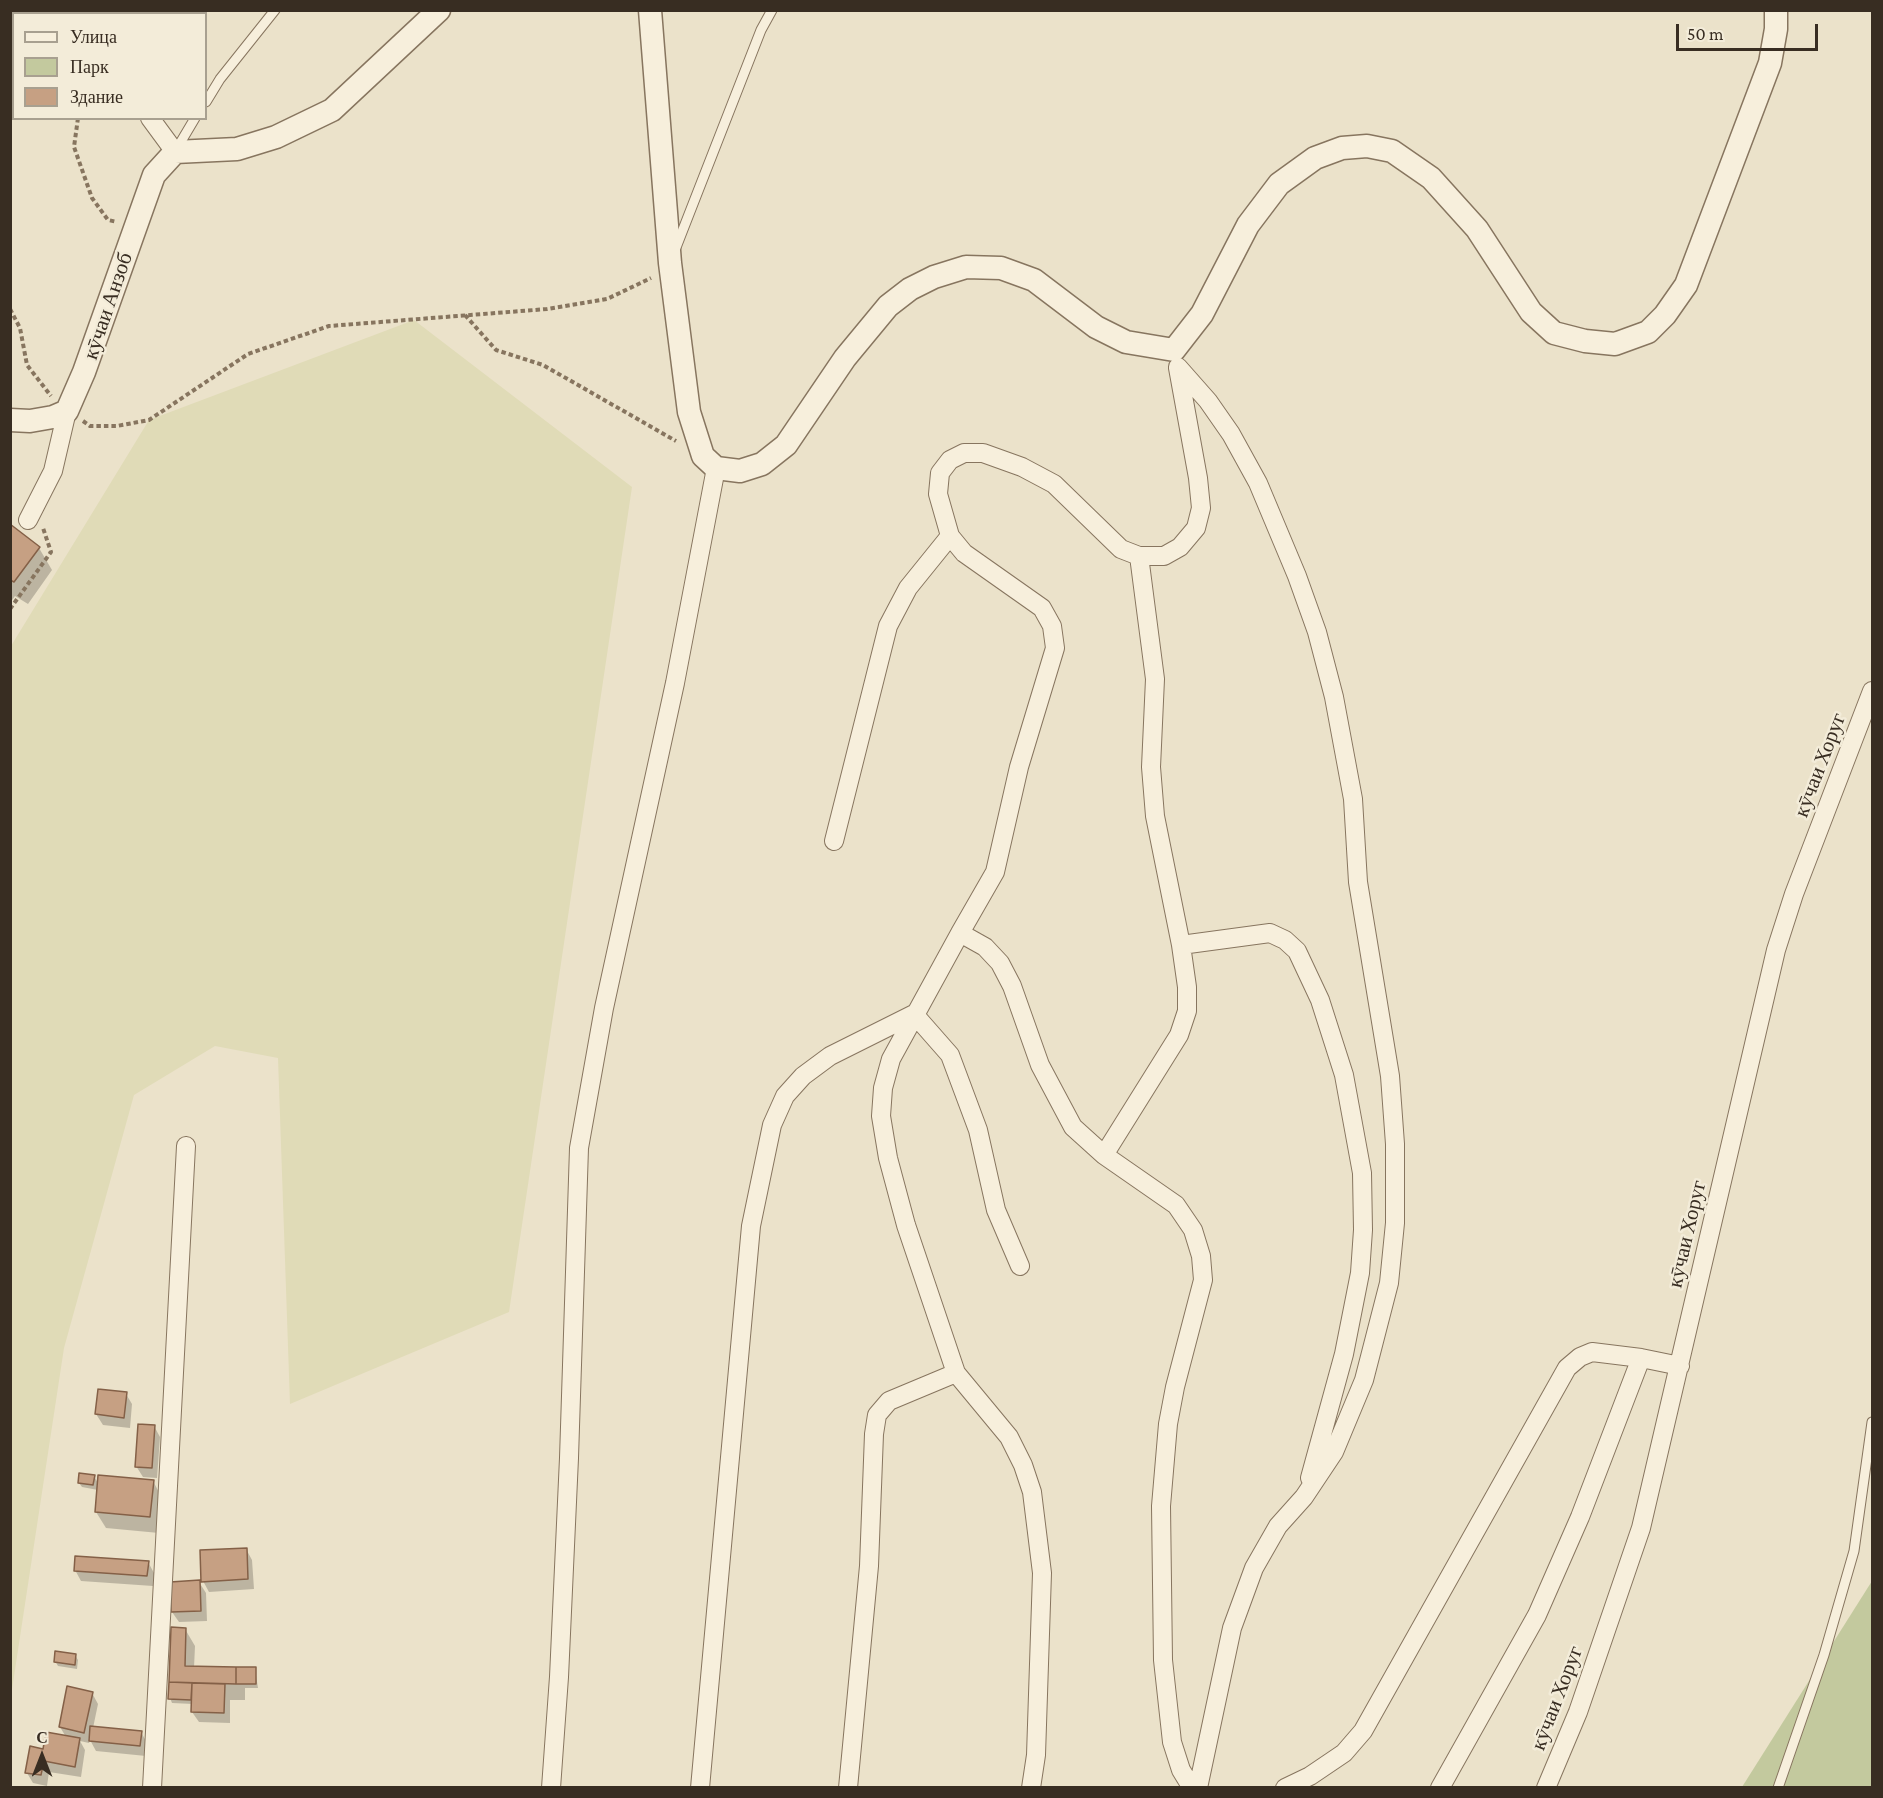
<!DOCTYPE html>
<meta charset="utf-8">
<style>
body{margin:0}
#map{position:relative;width:1883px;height:1798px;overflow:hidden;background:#ebe2ca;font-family:"Crimson Pro",serif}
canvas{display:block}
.frame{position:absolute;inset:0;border:12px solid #382d22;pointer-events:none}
.legend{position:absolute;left:12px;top:12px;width:195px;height:108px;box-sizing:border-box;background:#f3ecd9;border:2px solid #a8a090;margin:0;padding:8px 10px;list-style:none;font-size:18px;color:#382d22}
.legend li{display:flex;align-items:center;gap:12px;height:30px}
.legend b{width:30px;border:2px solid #a8a090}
.north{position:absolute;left:12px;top:1726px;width:60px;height:60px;-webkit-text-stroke:4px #f3ecd9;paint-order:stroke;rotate:0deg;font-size:16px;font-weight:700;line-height:24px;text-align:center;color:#382d22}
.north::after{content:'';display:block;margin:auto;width:21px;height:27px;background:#382d22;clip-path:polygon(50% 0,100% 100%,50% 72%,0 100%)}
.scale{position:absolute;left:1676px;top:24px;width:142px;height:27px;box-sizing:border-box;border:3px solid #382d22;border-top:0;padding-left:8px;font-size:18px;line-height:21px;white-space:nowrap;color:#382d22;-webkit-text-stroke:4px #f3ecd9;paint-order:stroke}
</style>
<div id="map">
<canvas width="1883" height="1798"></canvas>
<div class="frame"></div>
<ul class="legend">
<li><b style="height:8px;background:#f7efdc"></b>Улица</li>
<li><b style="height:16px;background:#c3c99e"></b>Парк</li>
<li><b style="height:16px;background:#c6a083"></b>Здание</li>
</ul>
<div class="north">С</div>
<div class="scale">50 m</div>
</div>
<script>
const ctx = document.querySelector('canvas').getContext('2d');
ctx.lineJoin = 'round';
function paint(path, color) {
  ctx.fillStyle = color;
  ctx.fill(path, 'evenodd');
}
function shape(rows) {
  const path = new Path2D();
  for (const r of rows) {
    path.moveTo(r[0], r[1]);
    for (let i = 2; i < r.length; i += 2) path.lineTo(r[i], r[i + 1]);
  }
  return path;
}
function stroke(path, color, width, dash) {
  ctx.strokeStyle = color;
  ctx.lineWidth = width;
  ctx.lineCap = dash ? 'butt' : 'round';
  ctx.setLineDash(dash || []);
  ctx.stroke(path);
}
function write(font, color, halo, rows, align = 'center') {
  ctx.font = font + ' "Crimson Pro",serif';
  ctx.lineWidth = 5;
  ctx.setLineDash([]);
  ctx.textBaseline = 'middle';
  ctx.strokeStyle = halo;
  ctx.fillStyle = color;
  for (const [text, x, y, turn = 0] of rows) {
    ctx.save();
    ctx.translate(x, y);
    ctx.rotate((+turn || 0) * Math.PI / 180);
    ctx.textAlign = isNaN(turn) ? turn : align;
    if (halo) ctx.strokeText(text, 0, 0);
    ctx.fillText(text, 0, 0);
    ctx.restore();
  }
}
paint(shape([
 [11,10,69,11,67,13,14,14,14,93,11,97],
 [414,320,632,487,509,1312,290,1404,278,1058,215,1046,134,1095,64,1348,11,1696,11,646,149,420]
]), '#e0dbb7');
paint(shape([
 [1872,1581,1872,1787,1742,1787]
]), '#c3c99e');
paint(shape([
 [10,526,39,548,52,570,28,604,15,596,10,603],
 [126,1394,132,1404,130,1428,103,1425,96,1414],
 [154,1426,160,1437,157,1478,143,1477,136,1466],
 [94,1476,99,1485,153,1481,162,1498,159,1533,106,1528,96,1512,98,1490,82,1487,79,1483],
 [246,1549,252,1560,254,1589,209,1592,203,1581],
 [148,1562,154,1573,153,1586,81,1581,75,1570],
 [199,1582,206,1593,207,1621,179,1622,172,1612],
 [172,1629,185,1629,195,1646,194,1668,255,1669,258,1688,245,1688,245,1700,230,1700,230,1723,199,1722,192,1712,193,1704,172,1703,170,1698],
 [75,1655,78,1660,77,1669,58,1666,55,1661],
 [92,1693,98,1704,93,1728,141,1732,147,1743,146,1756,96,1751,90,1740,89,1743,80,1741,85,1750,81,1777,49,1772,47,1786,33,1783,27,1773,44,1750,66,1737,60,1727]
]), '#0003');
const building = shape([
 [10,524,40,547,14,582,10,580,10,524],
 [98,1389,127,1392,124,1418,95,1414,98,1389],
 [138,1424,155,1425,152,1468,135,1467,138,1424],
 [79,1473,95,1475,93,1485,78,1483,79,1473],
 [98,1475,154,1480,150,1517,95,1512,98,1475],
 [247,1548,248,1579,201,1582,200,1550,247,1548],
 [75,1556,149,1561,147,1576,74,1571,75,1556],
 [200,1580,201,1611,171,1612,170,1582,200,1580],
 [171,1627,186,1628,185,1666,236,1667,236,1684,169,1682,171,1627],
 [55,1651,76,1654,75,1665,54,1662,55,1651],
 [236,1667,256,1667,256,1684,236,1684,236,1667],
 [169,1682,192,1683,191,1700,168,1699,169,1682],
 [192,1683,225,1684,224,1713,191,1712,192,1683],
 [67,1686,93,1692,84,1733,59,1727,67,1686],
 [90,1726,142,1731,140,1746,89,1741,90,1726],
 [46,1732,80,1738,75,1767,44,1761,41,1775,25,1773,30,1746,43,1749,46,1732]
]);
paint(building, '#c6a083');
stroke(building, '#846047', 1.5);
const service = shape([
 [206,102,220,79,275,10],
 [176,150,195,118],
 [675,250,761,30,772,10],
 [1778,1788,1824,1655,1854,1551,1872,1422]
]);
const minor = shape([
 [157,14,158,10],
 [150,118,175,152],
 [1178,367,1208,401,1231,434,1258,483,1297,576,1317,632,1334,697,1353,799,1358,882,1390,1076,1395,1144,1395,1223,1389,1283,1364,1380,1334,1452,1304,1497,1278,1526,1254,1568,1232,1628,1198,1788],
 [28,520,53,471,67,411],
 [834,841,888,626,908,588,950,536],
 [960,933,995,872,1019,767,1055,648,1052,626,1042,608,964,553,950,536,938,494,940,473,950,460,964,453,983,453,1022,467,1054,484,1121,549,1139,556,1164,556,1180,547,1196,528,1201,508,1198,478,1178,368],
 [1181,945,1270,933,1285,940,1297,951,1320,1000,1344,1075,1362,1173,1363,1230,1360,1273,1344,1354,1310,1478],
 [1104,1155,1179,1035,1187,1011,1187,987,1181,945,1155,816,1151,767,1155,679,1139,556],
 [1641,1358,1680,1366],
 [956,1373,906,1225,888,1158,881,1116,883,1088,891,1059,960,933,985,947,1000,963,1012,986,1040,1065,1073,1127,1104,1155,1176,1205,1193,1230,1201,1256,1203,1280,1175,1387,1168,1424,1161,1506,1163,1660,1172,1742,1181,1770,1192,1788],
 [152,1788,186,1146],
 [551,1788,559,1677,569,1458,579,1148,604,1008,675,683,716,468],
 [700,1788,751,1226,772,1125,785,1096,803,1076,830,1056,914,1014,950,1055,978,1130,996,1210,1020,1266],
 [848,1788,869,1566,874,1434,877,1415,889,1401,956,1373,1009,1437,1023,1465,1032,1492,1042,1573,1036,1755,1031,1788],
 [1285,1788,1310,1776,1344,1753,1363,1731,1567,1368,1580,1357,1592,1352,1641,1358,1580,1517,1537,1615,1440,1788],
 [1546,1788,1578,1712,1641,1528,1776,950,1794,894,1872,691]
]);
const tertiary = shape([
 [650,10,670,263,689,412,703,456,716,468,740,471,762,464,786,445,845,358,888,306,910,289,934,277,966,267,1001,268,1034,280,1096,327,1126,342,1174,350,1202,314,1248,225,1279,184,1315,158,1342,148,1367,146,1392,151,1431,178,1477,229,1531,312,1554,333,1585,341,1615,344,1648,332,1665,315,1686,285,1770,63,1776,29,1776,10],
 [10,420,30,421,53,417,67,411,84,372,154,175,175,152,237,149,276,137,332,110,439,10]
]);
stroke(service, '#87755f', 11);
stroke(minor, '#87755f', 20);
stroke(tertiary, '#87755f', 25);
stroke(shape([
 [104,14,104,10],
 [78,118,74,147,92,198,108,220,117,222],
 [10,309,20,328,27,365,51,396],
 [465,315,496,350,543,365,676,441],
 [83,421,90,426,117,426,149,420,248,354,329,326,547,309,607,299,651,278],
 [10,609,51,552,43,528]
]), '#87755f', 4, [4.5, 3]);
stroke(service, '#f7efdc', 9);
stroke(minor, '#f7efdc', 18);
stroke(tertiary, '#f7efdc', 22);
write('21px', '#382d22', '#f3ecd9', [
 ["кӯчаи Анзоб",108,306,-71],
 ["кӯчаи Хоруг",1820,765,-69],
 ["кӯчаи Хоруг",1687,1234,-77],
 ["кӯчаи Хоруг",1557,1698,-69]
]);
</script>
